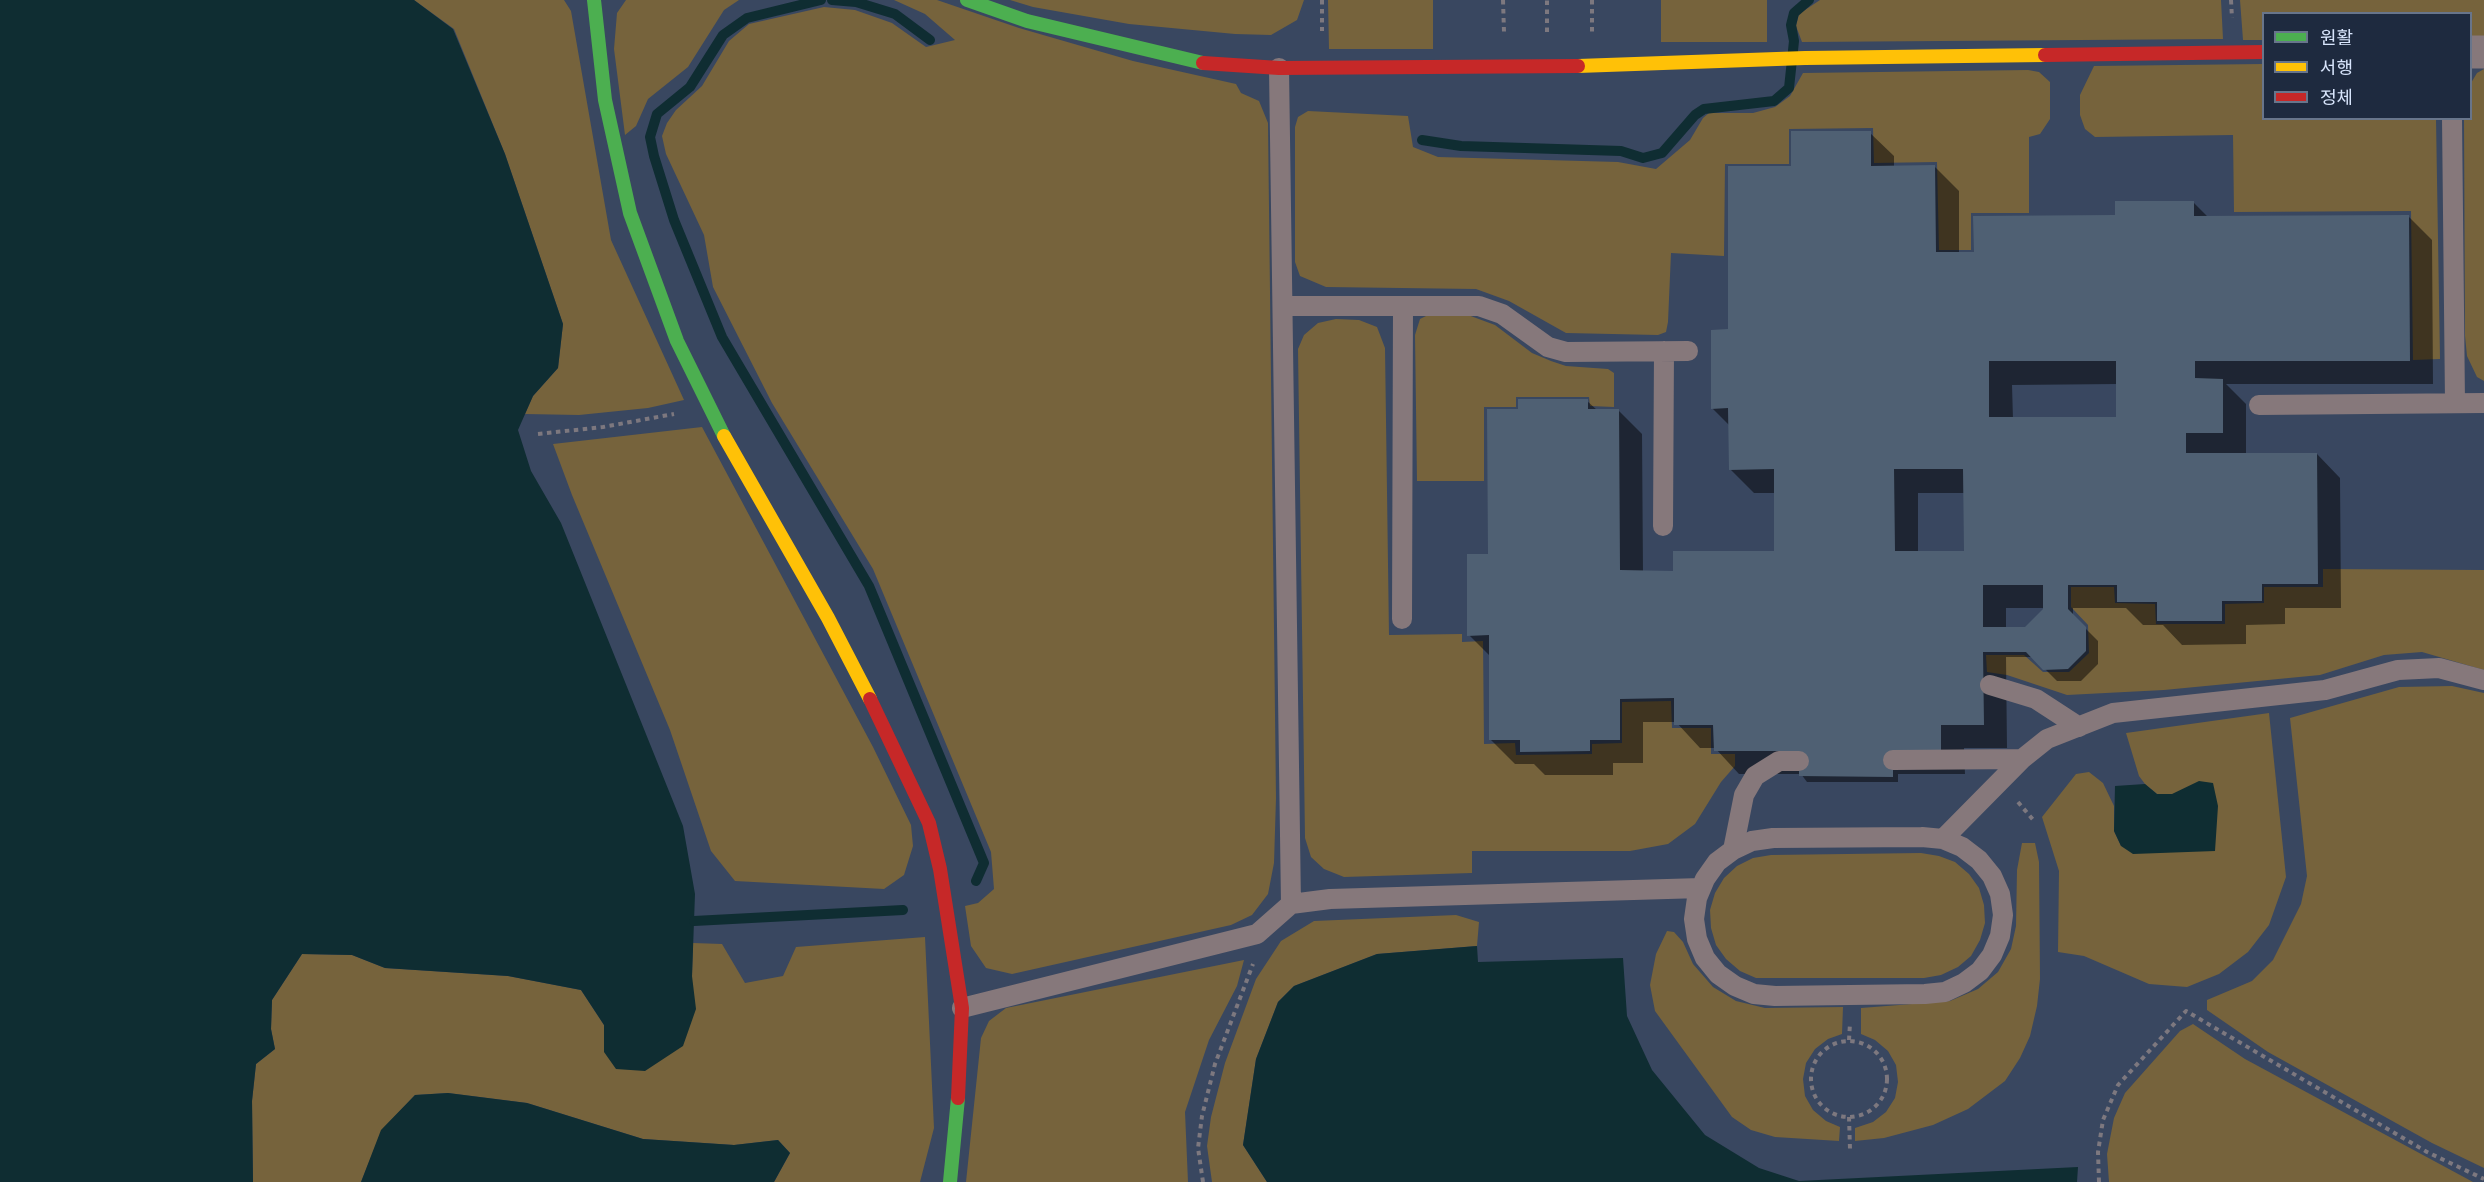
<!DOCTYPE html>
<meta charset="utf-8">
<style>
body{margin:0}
#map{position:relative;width:2484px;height:1182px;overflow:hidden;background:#394760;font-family:Poppins,"Noto Sans KR",sans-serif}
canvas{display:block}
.legend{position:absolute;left:2262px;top:12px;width:210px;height:108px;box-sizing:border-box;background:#1e2a3f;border:2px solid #68758b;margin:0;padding:8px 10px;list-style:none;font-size:18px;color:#d8e5fc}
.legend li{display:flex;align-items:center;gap:12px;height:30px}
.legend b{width:30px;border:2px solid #68758b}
</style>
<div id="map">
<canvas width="2484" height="1182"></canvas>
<ul class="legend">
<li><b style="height:8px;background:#4caf50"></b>원활</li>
<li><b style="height:8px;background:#ffc107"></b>서행</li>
<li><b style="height:8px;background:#c62828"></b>정체</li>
</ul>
</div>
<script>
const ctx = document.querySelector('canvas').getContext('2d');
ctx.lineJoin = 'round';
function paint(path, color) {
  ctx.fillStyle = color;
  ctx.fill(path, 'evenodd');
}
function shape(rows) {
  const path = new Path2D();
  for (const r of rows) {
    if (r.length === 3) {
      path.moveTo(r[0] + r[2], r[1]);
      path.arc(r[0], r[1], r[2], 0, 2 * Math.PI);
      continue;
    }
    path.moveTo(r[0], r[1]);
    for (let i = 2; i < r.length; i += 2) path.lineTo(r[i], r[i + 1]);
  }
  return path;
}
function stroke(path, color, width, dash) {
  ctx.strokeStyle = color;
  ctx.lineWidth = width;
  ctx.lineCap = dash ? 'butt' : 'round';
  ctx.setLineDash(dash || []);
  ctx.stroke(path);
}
paint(shape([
 [414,0,564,0,571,11,611,240,684,400,648,408,579,415,525,414,533,396,558,368,563,324,505,154,454,29],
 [626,0,739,0,724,10,688,67,648,99,636,126,625,135,614,49,617,13],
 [894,0,937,0,1019,28,1133,61,1236,84,1241,93,1259,101,1268,123,1276,798,1274,863,1268,894,1252,915,1231,925,1012,974,986,968,971,946,965,906,978,903,994,889,991,852,873,569,772,403,713,287,704,235,666,154,662,136,667,123,676,110,702,86,729,41,749,24,824,7,855,10,892,23,926,47,955,40,925,14],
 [1010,0,1304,0,1297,20,1271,35,1235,34,1129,24,1033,7],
 [1328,0,1433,0,1433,49,1329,49],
 [1661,0,1767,0,1767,42,1661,42],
 [1820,0,2221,0,2223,39,1802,42,1796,26,1799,14],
 [2240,0,2484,0,2484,38,2471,38,2470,14,2264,14,2263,40,2243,40],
 [2263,64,2264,118,2436,119,2440,359,2413,360,2411,211,2234,212,2233,135,2095,137,2085,129,2080,115,2080,95,2094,66],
 [2484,69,2484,381,2477,377,2467,356,2465,336,2464,119,2470,118,2471,83,2477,73],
 [2028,70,2039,72,2050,82,2050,119,2040,134,2029,137,2029,213,1971,213,1971,250,1939,250,1937,162,1874,163,1873,128,1789,129,1789,164,1725,164,1724,256,1671,253,1668,322,1666,332,1658,335,1566,333,1509,301,1476,289,1326,287,1300,276,1295,262,1295,127,1298,117,1308,111,1408,116,1413,147,1438,157,1618,162,1656,169,1690,140,1703,118,1709,113,1753,113,1775,107,1790,96,1803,73],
 [1428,315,1468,315,1495,325,1532,353,1551,361,1566,366,1608,369,1614,373,1614,407,1590,406,1589,397,1516,397,1516,407,1484,407,1484,481,1417,481,1415,335,1420,319],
 [1336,319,1359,320,1377,327,1385,348,1389,635,1462,634,1462,642,1483,641,1484,744,1515,743,1516,755,1592,754,1592,744,1622,743,1622,702,1671,701,1672,728,1711,728,1711,754,1735,754,1735,766,1721,782,1695,824,1668,844,1630,851,1472,851,1472,873,1344,877,1324,869,1311,857,1305,838,1298,349,1304,335,1318,323],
 [702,427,873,747,911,825,913,846,904,875,884,889,735,881,711,851,670,730,572,495,553,444],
 [2323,569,2484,570,2484,670,2422,652,2384,655,2320,675,2164,690,2067,695,2007,675,1987,672,1986,655,2024,655,2043,672,2069,672,2089,653,2088,625,2071,607,2071,587,2114,587,2115,603,2155,604,2156,624,2225,624,2225,604,2264,603,2264,587,2323,587],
 [2452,686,2484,693,2484,1168,2432,1143,2268,1052,2207,1010,2207,1000,2252,981,2273,960,2301,904,2307,876,2290,718,2399,687],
 [2269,713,2286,877,2269,925,2248,952,2219,974,2187,987,2149,984,2084,956,2058,952,2059,871,2042,817,2076,774,2089,772,2103,783,2114,806,2114,831,2121,846,2172,794,2157,794,2145,784,2139,776,2126,733],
 [2022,843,2035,843,2039,862,2040,979,2037,1006,2030,1036,2020,1058,2005,1081,1968,1109,1933,1125,1884,1138,1855,1141,1855,1128,1873,1122,1886,1112,1895,1098,1898,1082,1896,1065,1888,1051,1875,1040,1861,1034,1861,1008,1950,1001,1978,989,1998,972,2011,949,2016,926,2017,870],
 [1921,853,1939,856,1955,862,1969,874,1979,888,1984,905,1985,923,1980,940,1971,956,1958,967,1941,975,1924,978,1756,978,1740,971,1726,959,1716,945,1711,928,1710,910,1715,893,1724,878,1737,866,1753,858,1771,855],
 [1456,915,1479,922,1477,946,1377,954,1294,986,1278,1002,1256,1059,1243,1145,1267,1182,1212,1182,1207,1146,1211,1117,1225,1063,1256,979,1281,941,1314,921],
 [1667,931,1674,932,1683,942,1693,964,1713,987,1736,1001,1765,1008,1843,1007,1842,1034,1828,1039,1815,1049,1806,1063,1803,1079,1805,1096,1813,1110,1826,1121,1840,1127,1839,1141,1775,1137,1751,1130,1732,1117,1655,1011,1650,985,1656,954],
 [925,937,934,1128,920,1182,774,1182,790,1153,778,1140,734,1145,643,1139,527,1103,448,1093,415,1095,382,1130,361,1182,253,1182,252,1101,256,1064,275,1049,271,1029,272,1000,302,954,352,955,385,968,508,976,581,990,604,1025,604,1052,692,976,693,943,722,944,745,983,783,976,796,947],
 [1244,960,1237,986,1209,1040,1185,1112,1188,1182,966,1182,981,1038,989,1021,1006,1008],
 [2193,1024,2245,1059,2473,1182,2109,1182,2107,1154,2114,1118,2125,1093,2180,1031]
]), '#76633c');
paint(shape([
 [0,0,414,0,453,29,505,154,563,324,558,368,533,396,518,430,531,471,561,523,683,826,695,894,692,976,696,1009,683,1046,645,1071,616,1069,604,1052,604,1025,581,990,508,976,385,968,352,955,302,954,272,1000,271,1029,275,1049,256,1064,252,1101,253,1182,0,1182],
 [2199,781,2213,783,2218,806,2215,851,2133,854,2121,846,2114,831,2115,786,2145,784,2157,794,2172,794],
 [1477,946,1478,962,1623,958,1627,1016,1652,1070,1705,1135,1759,1168,1799,1181,2078,1167,2077,1182,1267,1182,1243,1145,1256,1059,1278,1002,1294,986,1377,954],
 [448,1093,527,1103,643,1139,734,1145,778,1140,790,1153,774,1182,361,1182,381,1130,415,1095]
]), '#0f2d32');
paint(shape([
 [1870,133,1894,156,1894,167,1935,167,1959,191,1959,253,1975,254,2117,217,2194,203,2208,217,2408,216,2432,240,2433,384,2226,384,2246,404,2246,454,2317,454,2340,478,2341,608,2285,608,2285,624,2246,625,2246,644,2182,645,2163,625,2143,625,2126,608,2073,608,2073,616,2098,641,2098,664,2081,681,2057,681,2033,657,2006,657,2007,748,1964,748,1965,774,1898,774,1898,782,1807,782,1801,774,1739,774,1715,748,1700,748,1676,722,1643,722,1643,763,1613,763,1613,775,1545,775,1534,764,1515,764,1491,740,1490,656,1469,635,1490,555,1520,410,1587,401,1597,410,1618,410,1642,434,1643,572,1675,572,1776,553,1776,493,1754,493,1730,469,1730,426,1712,408,1730,331,1792,167],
 [2118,384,2118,418,2013,419,2012,385],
 [1918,493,1965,493,1965,552,1918,553],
 [2006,608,2046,608,2027,630,2006,628]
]), '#0007');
stroke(shape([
 [821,0,747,18,723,35,690,87,657,114,650,137,654,156,674,220,722,337,869,586,984,863,976,881],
 [832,0,856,2,895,14,930,40],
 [1422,140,1461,146,1621,151,1643,158,1662,153,1695,115,1704,109,1774,101,1789,88,1794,41,1791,25,1794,13,1809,0],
 [694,921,903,910]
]), '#0f2d32', 10);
paint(shape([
 [1791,131,1871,131,1871,166,1935,165,1936,252,1974,252,1973,216,2115,215,2115,201,2194,201,2194,216,2409,215,2410,361,2195,361,2195,378,2223,379,2223,433,2186,433,2186,453,2317,453,2318,584,2262,584,2262,601,2222,601,2222,621,2157,621,2157,602,2117,602,2117,585,2068,585,2068,609,2086,627,2086,651,2068,669,2043,670,2026,652,1983,652,1984,725,1941,725,1941,751,1893,751,1893,777,1799,776,1799,751,1714,751,1713,725,1674,725,1674,698,1620,699,1620,740,1590,740,1590,751,1520,752,1520,740,1489,740,1489,635,1467,636,1467,554,1488,554,1487,409,1518,409,1518,399,1588,399,1588,409,1619,409,1620,570,1673,571,1673,551,1774,551,1774,469,1729,470,1728,408,1711,409,1711,330,1728,329,1728,166,1791,166],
 [1989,361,2116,361,2116,417,1989,417],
 [1894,469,1963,469,1964,551,1895,551],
 [1983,585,2043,585,2043,609,2025,627,1983,627]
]), '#4f6073');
stroke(shape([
 [1322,0,1322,31],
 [1503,0,1504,32],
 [1592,0,1592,32],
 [2231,0,2232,18],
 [1547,32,1547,0],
 [538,434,603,427,674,414],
 [2018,802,2035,822],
 [1849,1040,1850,1023],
 [1849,1079,38],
 [1849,1117,1850,1149],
 [1203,1182,1198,1148,1202,1116,1215,1064,1253,964],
 [2099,1182,2098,1152,2103,1120,2118,1085,2186,1011,2427,1152,2484,1179]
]), '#7d787f', 4, [4.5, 4.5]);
stroke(shape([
 [1279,68,1291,904],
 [2452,118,2455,403],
 [1284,306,1479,306,1502,314,1548,347,1566,352,1688,351],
 [2259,405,2484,403],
 [1663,526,1664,351],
 [1402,619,1403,306],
 [1990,685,2036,699,2079,727],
 [1893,760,2022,759],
 [1922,837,1943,839,1962,847,1979,860,1992,876,2000,894,2003,915,2000,936,1992,955,1980,971,1964,983,1945,992,1925,994,1775,996,1754,994,1735,986,1718,974,1705,958,1697,939,1694,919,1697,898,1705,879,1717,862,1733,850,1752,841,1773,838,1922,837],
 [1943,839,2022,759,2047,739,2113,713,2325,690,2398,670,2439,668,2484,680],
 [1733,850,1744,795,1755,776,1779,761,1799,761],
 [962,1008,1257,934,1291,904,1330,899,1701,888]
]), '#86787b', 20);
stroke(shape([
 [2470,52,2484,52]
]), '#86787b', 33);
stroke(shape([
 [594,0,605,100,630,213,677,341,724,436],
 [967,0,1027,21,1203,63],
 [950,1182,958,1098]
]), '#4caf50', 14);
stroke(shape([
 [1578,66,1805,58,2045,55],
 [724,436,828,618,870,699]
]), '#ffc107', 14);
stroke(shape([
 [2045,55,2264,52],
 [1203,63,1279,68,1578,66],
 [870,699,929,823,940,869,962,1008,958,1098]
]), '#c62828', 14);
</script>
